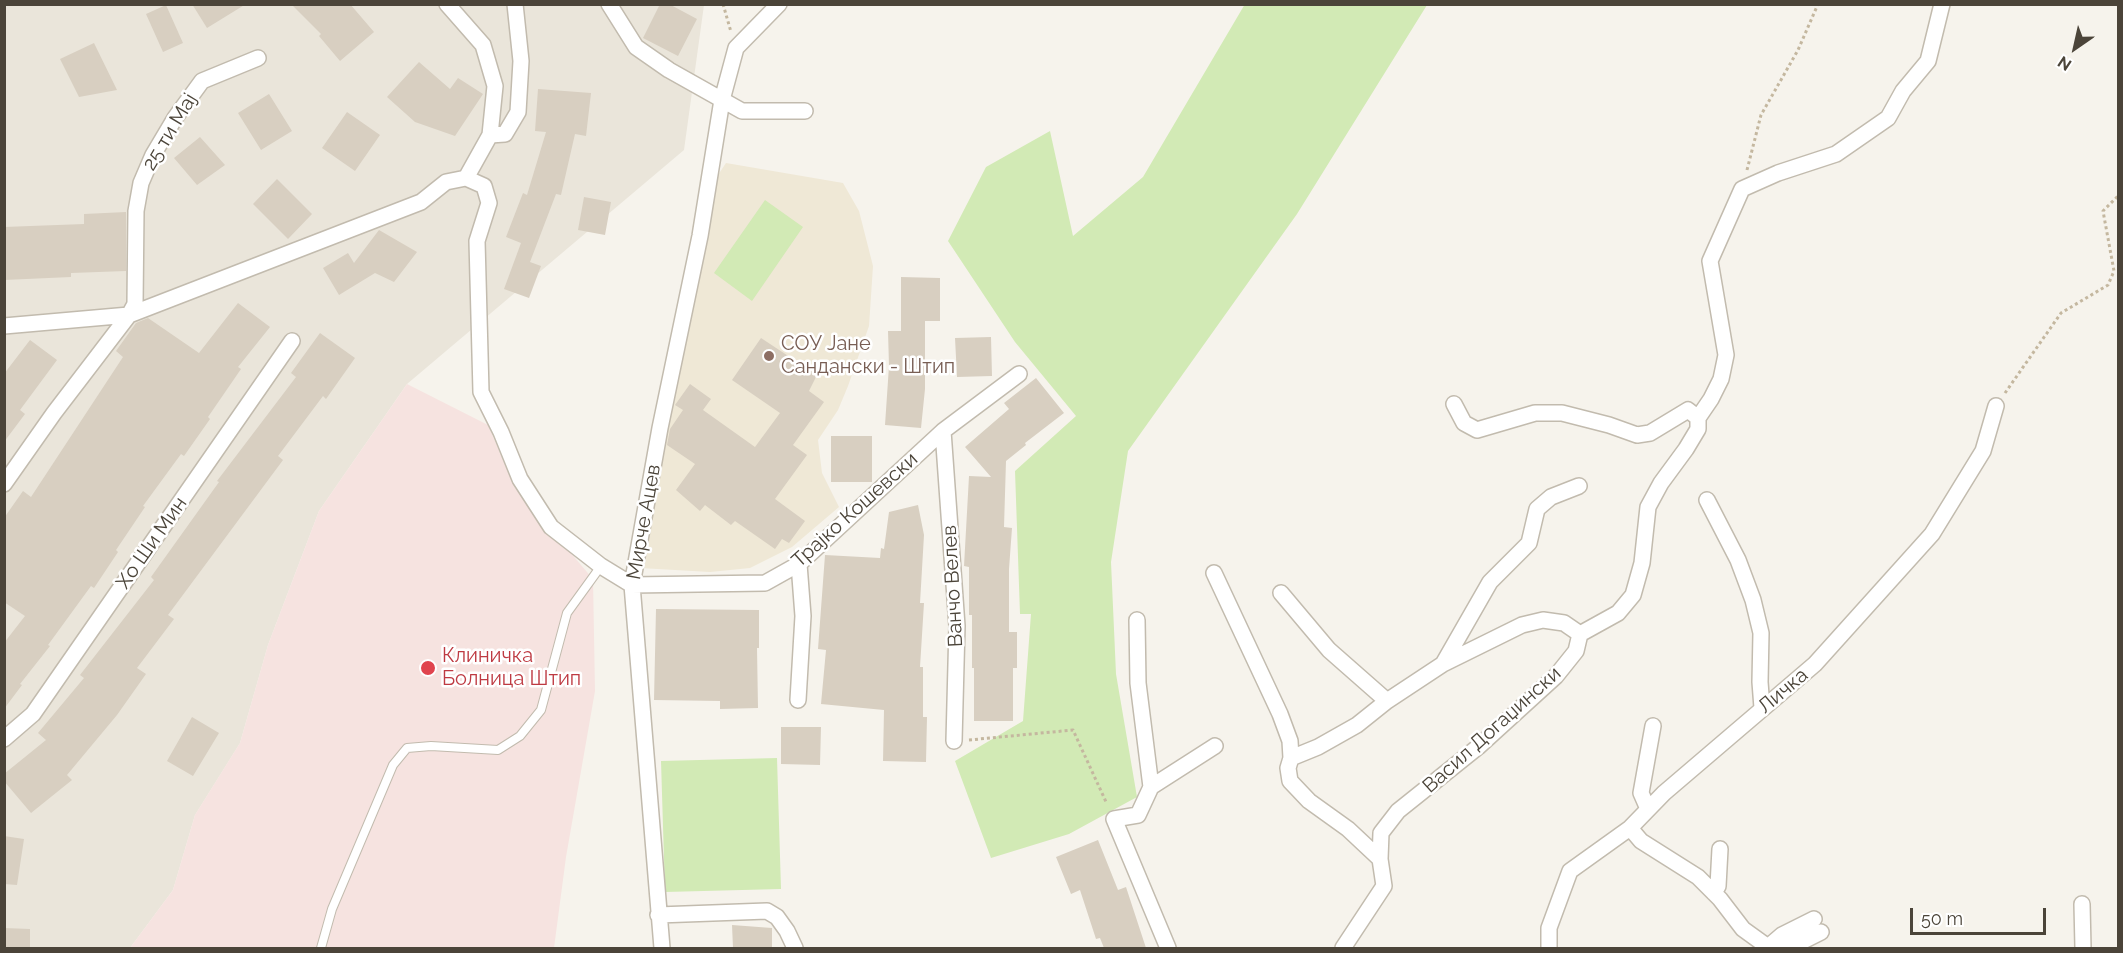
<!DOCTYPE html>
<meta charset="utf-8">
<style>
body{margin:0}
#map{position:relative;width:2123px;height:953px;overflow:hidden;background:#f6f3ec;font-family:Raleway,sans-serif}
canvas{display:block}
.frame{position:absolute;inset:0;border:6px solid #4b4439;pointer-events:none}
.north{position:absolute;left:2045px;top:18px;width:60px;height:60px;-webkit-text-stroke:4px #fff;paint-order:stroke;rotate:214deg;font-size:16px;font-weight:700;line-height:24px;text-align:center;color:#4b4439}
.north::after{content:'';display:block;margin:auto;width:21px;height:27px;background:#4b4439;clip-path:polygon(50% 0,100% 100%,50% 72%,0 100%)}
.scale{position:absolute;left:1910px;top:908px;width:136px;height:27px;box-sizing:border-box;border:3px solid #4b4439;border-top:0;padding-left:8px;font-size:18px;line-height:21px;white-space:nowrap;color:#4b4439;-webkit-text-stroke:4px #fff;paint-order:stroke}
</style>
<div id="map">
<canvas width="2123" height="953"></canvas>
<div class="frame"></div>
<div class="north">N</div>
<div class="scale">50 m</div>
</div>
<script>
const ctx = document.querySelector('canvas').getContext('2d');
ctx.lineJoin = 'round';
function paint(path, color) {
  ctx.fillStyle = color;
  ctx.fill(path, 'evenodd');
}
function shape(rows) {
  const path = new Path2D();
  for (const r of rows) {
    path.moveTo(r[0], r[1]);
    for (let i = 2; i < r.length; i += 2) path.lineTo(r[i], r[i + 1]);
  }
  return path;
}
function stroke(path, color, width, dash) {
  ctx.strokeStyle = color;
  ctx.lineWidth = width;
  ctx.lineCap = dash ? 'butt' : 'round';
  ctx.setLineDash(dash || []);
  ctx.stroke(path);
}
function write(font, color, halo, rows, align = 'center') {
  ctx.font = font + ' Raleway,sans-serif';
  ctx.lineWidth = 5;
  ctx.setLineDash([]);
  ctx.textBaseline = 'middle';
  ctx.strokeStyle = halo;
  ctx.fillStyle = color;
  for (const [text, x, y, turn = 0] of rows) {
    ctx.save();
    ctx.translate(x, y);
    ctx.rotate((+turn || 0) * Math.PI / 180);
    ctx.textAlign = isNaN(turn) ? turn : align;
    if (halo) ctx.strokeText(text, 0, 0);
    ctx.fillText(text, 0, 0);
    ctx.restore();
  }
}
paint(shape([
 [5,5,704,5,684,150,407,384,319,511,268,645,240,743,195,815,173,890,130,948,5,948]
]), '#eae5da');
paint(shape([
 [726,163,843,183,859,211,873,266,869,326,848,386,838,410,818,440,822,473,839,507,792,547,750,568,710,572,640,568,716,178]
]), '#efe8d6');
paint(shape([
 [407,384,488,425,515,488,593,579,595,691,566,857,554,948,130,948,173,890,195,815,240,743,268,645,319,511]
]), '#f6e3e0');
paint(shape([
 [1245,4,1427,5,1297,214,1128,451,1111,562,1116,674,1137,797,1069,834,991,858,955,761,1023,721,1031,614,1020,614,1015,471,1076,416,1015,342,948,241,986,167,1050,131,1073,236,1143,177],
 [765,200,803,227,752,301,714,273],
 [777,758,781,889,665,892,661,761]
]), '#d2eab5');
paint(shape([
 [192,4,246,4,207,28],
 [291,4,350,4,374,32,340,61,319,36,321,34],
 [660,4,669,4,697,19,678,56,643,38],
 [166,5,183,43,163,52,146,14],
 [94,43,117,90,79,97,60,59],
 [419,62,450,89,458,78,483,94,455,136,415,122,387,97],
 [538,89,591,93,586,136,575,134,561,195,556,194,530,262,541,266,529,298,504,289,521,243,506,237,523,193,527,195,546,132,535,131],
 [269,94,292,131,261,150,238,113],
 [347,112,380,135,355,171,322,148],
 [200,137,225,165,197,185,174,158],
 [277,179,312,214,288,239,253,204],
 [584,197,611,202,605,235,578,230],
 [126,212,126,271,71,273,71,277,4,280,4,227,84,224,84,214],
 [379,230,417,252,394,282,375,273,339,295,323,268,348,253,354,263],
 [901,277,940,278,940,321,925,321,925,389,921,428,885,425,889,366,888,331,901,331],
 [238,303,270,327,238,367,241,369,208,417,210,419,184,456,181,454,143,506,145,507,116,550,118,552,94,588,91,586,48,645,50,646,20,684,22,685,4,709,4,643,25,616,4,602,4,518,23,491,31,497,123,357,116,351,136,323,148,318,199,353],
 [320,333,355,358,326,399,323,396,278,456,283,460,168,615,174,619,137,668,146,674,117,715,67,775,72,780,31,813,4,781,4,774,46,740,38,733,84,678,80,675,154,580,151,577,219,482,217,481,296,377,291,373],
 [991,337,992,376,957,377,955,338],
 [761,338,817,375,809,391,824,402,793,445,807,455,775,499,805,521,789,543,782,539,775,549,735,521,731,525,705,505,700,511,676,490,695,464,667,445,670,429,683,410,675,405,690,384,711,399,703,410,755,447,780,413,732,380],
 [30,340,57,360,20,410,25,414,4,442,4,374],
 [1036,378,1064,413,1025,443,1026,445,1006,461,1004,527,1012,528,1009,569,1009,632,1017,632,1017,668,1013,668,1013,721,974,721,974,668,972,668,972,615,969,615,969,567,964,566,969,476,991,477,965,447,1009,409,1004,403],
 [831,436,872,436,872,482,831,482],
 [918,505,924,535,920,603,924,603,920,667,923,667,923,717,927,717,926,762,883,761,884,710,821,704,826,650,818,649,825,555,880,558,881,548,884,549,889,512],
 [656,609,759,610,759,648,757,648,758,708,720,709,720,701,654,700],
 [192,717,219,733,193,776,167,761],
 [781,727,821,727,820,765,781,764],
 [4,836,24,839,17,885,4,884],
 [1098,840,1118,890,1126,887,1146,948,1104,948,1100,938,1096,939,1080,890,1071,894,1056,857],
 [732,925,772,928,772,948,733,948],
 [4,928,30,929,30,948,4,948]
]), '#d8cfc1');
const service = shape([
 [321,948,332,909,393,765,407,748,431,746,498,750,520,736,541,710,567,613,601,566]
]);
const minor = shape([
 [447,4,483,45,495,86,490,135,466,178],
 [609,4,636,47,669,70,742,111,805,111],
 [490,135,505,134,518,112,521,61,515,4],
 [4,326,129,315,421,202,446,182,466,178,484,186,489,203,477,241,481,392,501,432,520,479,551,527,601,566,632,585,765,583,799,564,943,431,1019,374],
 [1454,404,1464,423,1477,430,1535,413,1562,413,1609,425,1637,435,1650,433,1688,410,1698,418,1711,399,1721,379,1726,355,1710,261,1742,189,1778,173,1836,154,1888,118,1903,91,1928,61,1942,4],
 [943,431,957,626,954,741],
 [4,484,54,413,129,315,135,304,136,211,141,183,153,155,175,118,202,81,258,58],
 [1707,500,1738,560,1753,600,1761,633,1760,682,1762,708],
 [1214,573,1280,714,1290,741,1291,758,1288,768,1290,781,1309,801,1348,829,1380,859,1384,886,1343,948],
 [1281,593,1329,650,1387,701,1357,725,1318,747,1291,758],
 [1137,620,1138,683,1151,787,1138,815,1114,819,1168,948],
 [1443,664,1522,625,1543,620,1564,623,1580,634],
 [798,700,803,616,799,564],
 [1387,701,1443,664,1490,582,1529,543,1537,509,1551,497,1579,486],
 [4,739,33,714,292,341],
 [1151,787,1215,746],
 [1648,809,1641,793,1653,726],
 [1630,828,1641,841,1698,877,1720,899,1743,929,1768,947,1793,946,1821,932],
 [1380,859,1381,833,1398,811,1478,747,1556,676,1576,651,1580,634,1618,613,1633,595,1642,563,1648,507,1661,483,1686,449,1698,429,1698,418],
 [1714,893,1718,886,1720,849],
 [2082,904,2083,948],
 [658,915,767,911,777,917,787,931,795,948],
 [1768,947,1782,935,1814,919],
 [662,948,632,585,660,428,700,236,722,100,736,48,779,4],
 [1549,948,1549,928,1570,871,1630,828,1664,793,1815,664,1932,534,1983,451,1996,406]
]);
stroke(service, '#c2bbae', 10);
stroke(minor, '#c2bbae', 18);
stroke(shape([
 [723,4,731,32],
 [2114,4,2118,5],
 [1747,170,1761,115,1798,50,1818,4],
 [2005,393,2061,313,2108,285,2114,271,2103,211,2118,196],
 [969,740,1073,730,1107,804]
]), '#c4b79f', 3, [3, 3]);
stroke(service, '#fff', 8);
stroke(minor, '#fff', 15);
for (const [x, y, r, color] of [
 [769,356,6,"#8d6e63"],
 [428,668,8,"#e0444e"]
]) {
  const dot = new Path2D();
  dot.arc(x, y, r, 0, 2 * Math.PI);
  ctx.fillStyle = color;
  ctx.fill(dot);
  stroke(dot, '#fff', 2);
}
write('20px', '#4b4439', '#fff', [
 ["25 ти Мај",170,132,-59],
 ["Трајко Кошевски",855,510,-42],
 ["Мирче Ацев",644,522,-80],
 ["Хо Ши Мин",152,543,-55],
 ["Ванчо Велев",953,586,-93],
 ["Личка",1783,691,-40],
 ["Васил Догаџински",1492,730,-42]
]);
write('20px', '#785e54', '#fff', [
 ["СОУ Јане",781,344],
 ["Сандански - Штип",781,367]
], 'left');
write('20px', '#be3a42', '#fff', [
 ["Клиничка",442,656],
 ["Болница Штип",442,679]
], 'left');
</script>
